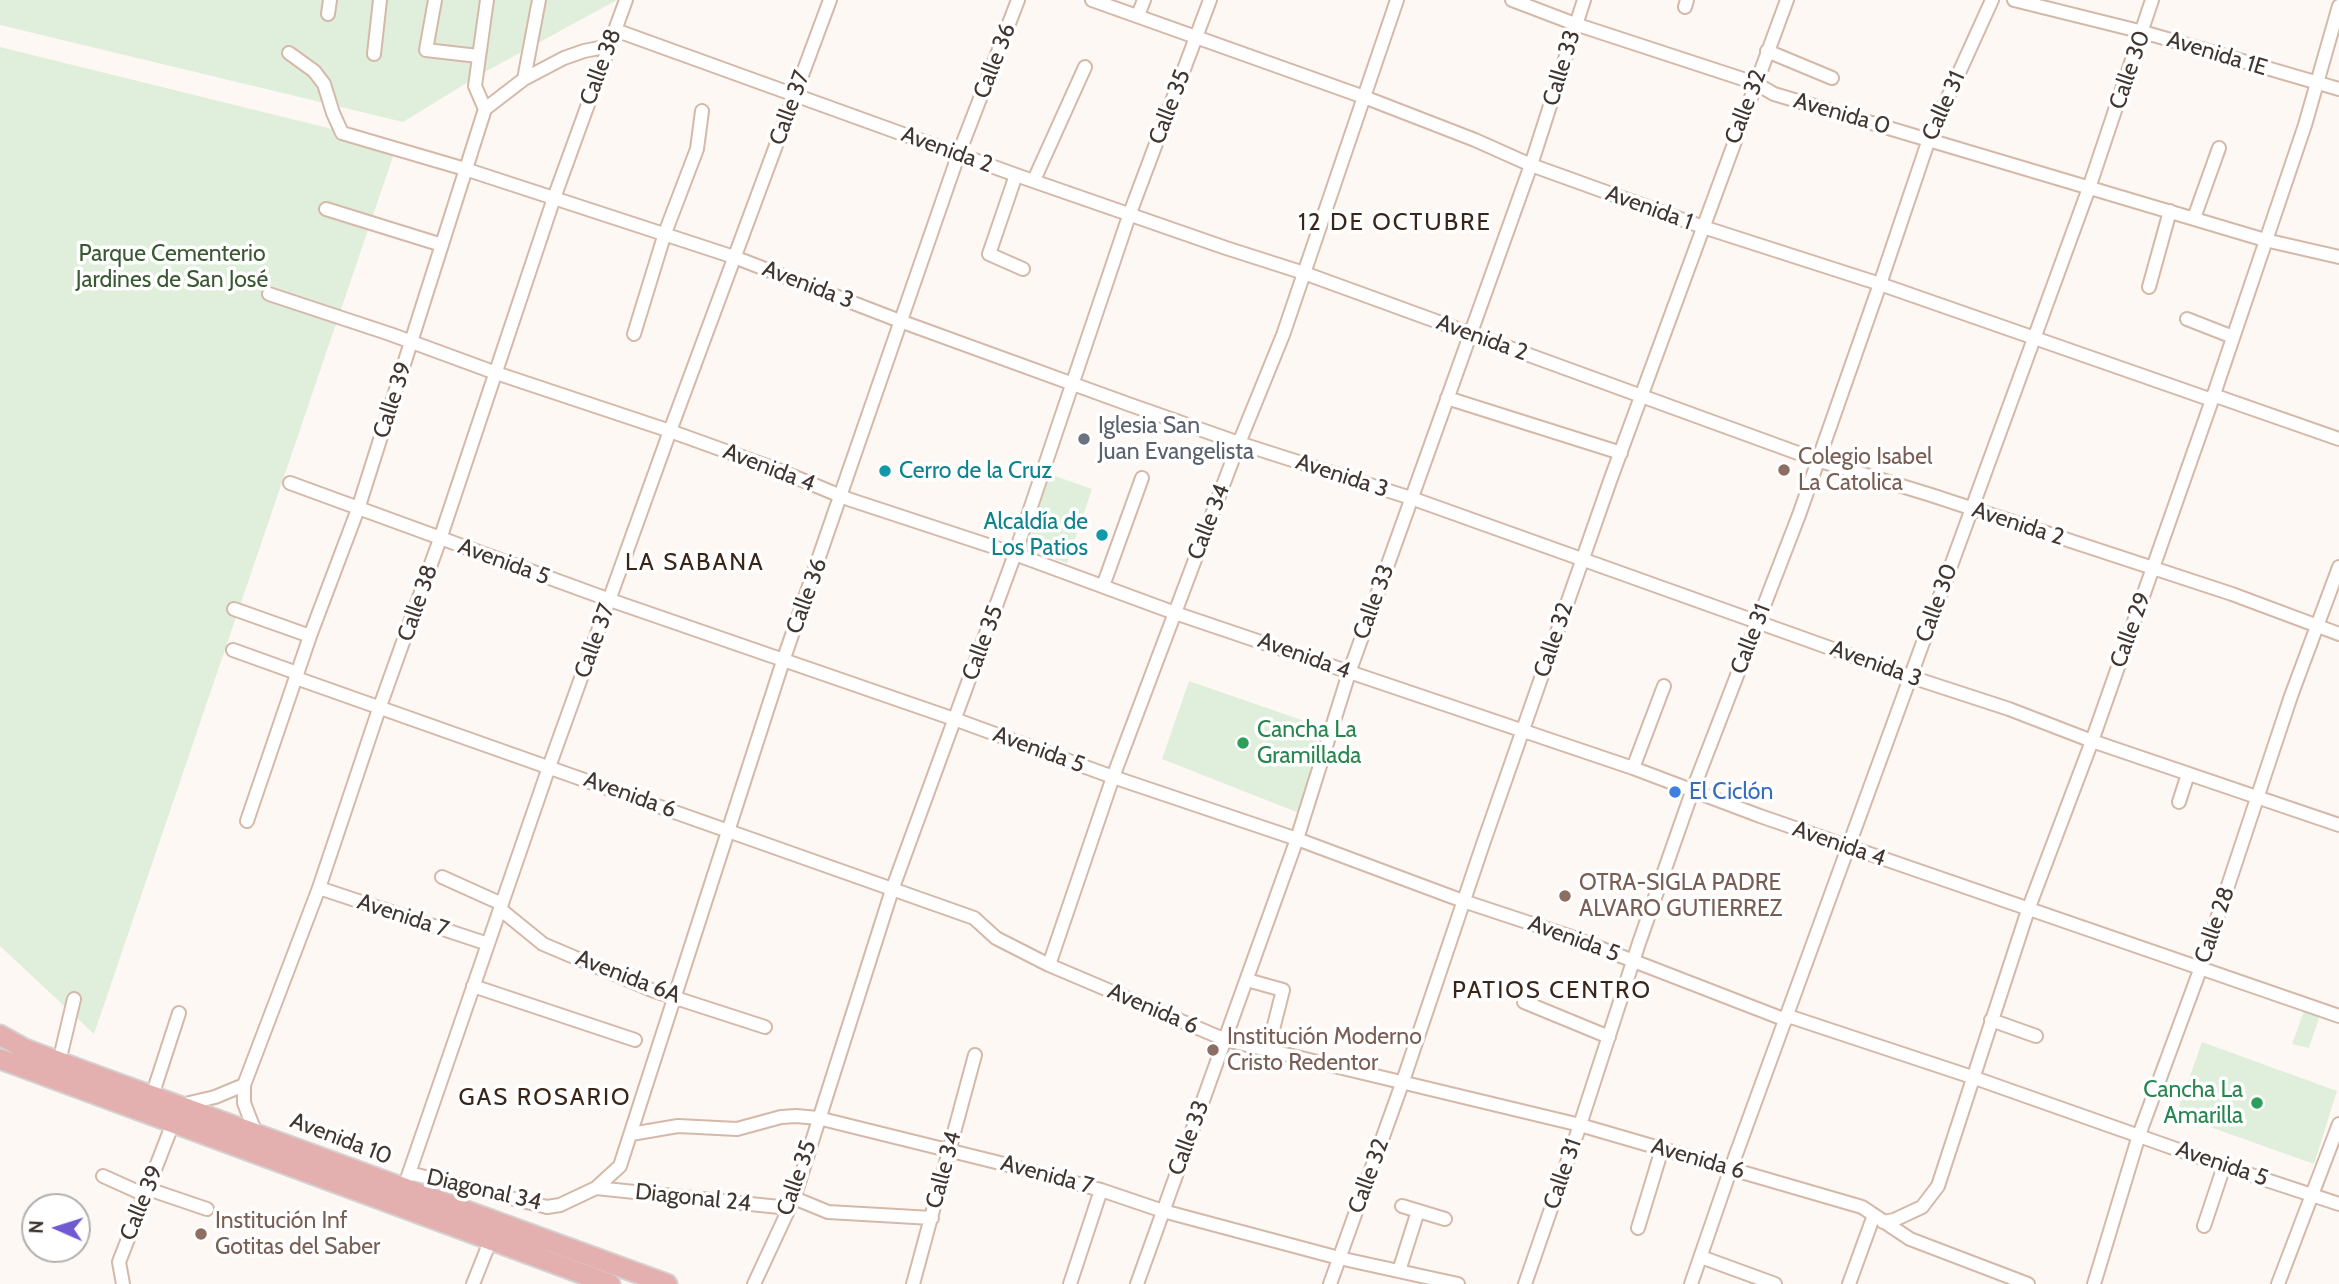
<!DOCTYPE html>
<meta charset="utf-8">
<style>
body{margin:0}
#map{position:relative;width:2339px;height:1284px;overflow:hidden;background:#fef8f5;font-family:Cabin,sans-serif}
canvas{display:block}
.north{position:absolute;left:21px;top:1193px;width:70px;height:70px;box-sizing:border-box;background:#fff;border:2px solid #b3afac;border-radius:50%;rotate:273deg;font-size:19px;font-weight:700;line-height:28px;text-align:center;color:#413630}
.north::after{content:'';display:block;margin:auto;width:24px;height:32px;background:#7059d3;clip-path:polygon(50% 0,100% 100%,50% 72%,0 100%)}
</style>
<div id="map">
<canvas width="2339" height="1284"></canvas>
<div class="north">N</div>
</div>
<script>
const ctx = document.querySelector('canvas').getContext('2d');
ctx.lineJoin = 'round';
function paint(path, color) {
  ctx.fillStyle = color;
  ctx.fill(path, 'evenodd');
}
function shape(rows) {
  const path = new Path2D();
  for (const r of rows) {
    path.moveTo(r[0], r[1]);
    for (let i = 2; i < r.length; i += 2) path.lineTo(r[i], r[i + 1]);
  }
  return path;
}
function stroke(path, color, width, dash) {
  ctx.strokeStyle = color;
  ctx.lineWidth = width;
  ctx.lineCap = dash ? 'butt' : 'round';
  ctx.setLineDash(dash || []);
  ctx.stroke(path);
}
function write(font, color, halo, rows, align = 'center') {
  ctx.font = font + ' Cabin,sans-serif';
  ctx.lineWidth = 7;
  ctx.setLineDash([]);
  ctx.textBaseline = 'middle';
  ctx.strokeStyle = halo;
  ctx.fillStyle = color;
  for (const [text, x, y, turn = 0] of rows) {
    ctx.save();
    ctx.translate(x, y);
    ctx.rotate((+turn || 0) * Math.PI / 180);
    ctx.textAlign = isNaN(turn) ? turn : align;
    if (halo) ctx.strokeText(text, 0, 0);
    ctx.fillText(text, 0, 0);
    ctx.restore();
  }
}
paint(shape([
 [0,0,617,0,483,73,403,122,0,25],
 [0,47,397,145,94,1034,0,946],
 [1049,474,1092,489,1067,563,1024,549],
 [1189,681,1322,727,1299,813,1162,759],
 [2305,1008,2321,1012,2309,1048,2292,1044],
 [2202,1042,2337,1091,2314,1164,2176,1115]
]), '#e0efdc');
const street = shape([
 [435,0,426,50,478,56],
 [1092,0,1364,97,1475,140,1531,165,1703,227,1880,284,2212,400],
 [1512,0,1575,24,1755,83,1774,94,2265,240,2339,257],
 [2014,0,2143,32,2339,89],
 [1685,7,1687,0],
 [328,14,330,0],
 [1138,15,1144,0],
 [615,30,1016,175,1226,248,1304,273,1817,460,1931,495,2232,594,2339,634],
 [1767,51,1832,78],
 [289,53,314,71,324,84,333,113,342,133,465,169,734,257,900,321,1128,404,1239,443,1411,498,1911,677,2009,709,2092,741,2339,825],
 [374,54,380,0],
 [524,79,539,0],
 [485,109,475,86,487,0],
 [1016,175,989,254,1023,269],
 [1034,180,1085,67],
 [326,209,442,245],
 [2194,218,2219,148],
 [2149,287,2170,211],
 [269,294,390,334,496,373,670,431,778,470,848,499,1015,554,1175,613,1633,768,1760,816,2339,1016],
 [2187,319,2233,337],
 [634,334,665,233,697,149,702,111],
 [2213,395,2339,439],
 [1447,398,1621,453],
 [290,483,610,600,954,719,1113,777,1297,839,1463,901,1569,936,1786,1020],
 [1103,586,1142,478],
 [234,609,310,636],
 [233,650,297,673],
 [296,678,974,918,996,938,1049,965,1226,1040,1580,1125,1862,1207,1910,1239,2028,1284],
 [1633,768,1664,686],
 [2179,802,2188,774],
 [247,821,310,636,358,509,485,109,524,79,564,58,584,51,609,46],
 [442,877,502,904],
 [319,888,488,944],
 [500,909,543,944,654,991,765,1027],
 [1049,965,1113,777,1239,443,1283,335,1397,0],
 [1247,980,1283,990,1268,1049],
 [473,986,635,1040],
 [1524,1002,1609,1037],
 [1788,1016,1972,1077,2224,1166,2339,1204],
 [1991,1020,2036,1036],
 [59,1062,74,999],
 [152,1096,179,1013],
 [181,1105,215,1097,244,1085],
 [256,1134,244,1103,244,1085,319,888,379,709,440,539,554,198,626,0],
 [631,1134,678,1126,737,1129,781,1117,796,1116,818,1118,1008,1165,1101,1190,1163,1211,1339,1258,1458,1284],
 [409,1173,547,1207,560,1205,596,1188,620,1166,783,661,959,153,1018,0],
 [103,1176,145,1195],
 [407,1179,549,767,670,431,830,0],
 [596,1188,789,1208],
 [148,1189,207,1209],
 [794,1198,828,1212,932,1218],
 [1402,1206,1445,1219],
 [1883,1222,1894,1220,1922,1207,1938,1186,2028,910,2092,741,2212,400,2305,125,2339,6],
 [2204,1226,2224,1166],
 [1638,1228,1662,1149],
 [1701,1257,1775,1284],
 [1399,1271,1418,1211],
 [123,1284,119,1262,173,1123],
 [473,1284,491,1239],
 [754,1284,794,1198,892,890,1015,554,1130,213,1210,0],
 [913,1284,975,1055],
 [1070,1284,1101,1190],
 [1137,1284,1297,839,1349,673,1531,165,1584,0],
 [1330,1284,1403,1081,1483,844,1610,481,1787,0],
 [1525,1284,1580,1125,1639,943,1692,792,1799,515,1880,284,1929,139,1992,0],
 [1691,1284,1731,1168,2089,188,2152,0],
 [1849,1284,1874,1215],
 [2094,1284,2139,1135,2200,970,2291,696,2339,567],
 [2278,1284,2339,1124]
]);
const primary = shape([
 [0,1035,25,1049,92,1074,667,1284],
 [0,1059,610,1284]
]);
stroke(street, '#d4b9a9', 16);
stroke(primary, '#d5d3d1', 23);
stroke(street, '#fff', 12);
stroke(primary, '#e4afaf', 19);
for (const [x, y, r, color] of [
 [1084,439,7,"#6b7280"],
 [1784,470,7,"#8d6e63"],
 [885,471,7,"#0f9aa8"],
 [1102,535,7,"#0f9aa8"],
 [1243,743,7,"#2e9e5b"],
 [1675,792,7,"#3f7fe0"],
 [1565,896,7,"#8d6e63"],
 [1213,1050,7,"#8d6e63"],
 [2257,1103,7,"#2e9e5b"],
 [201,1234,7,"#8d6e63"]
]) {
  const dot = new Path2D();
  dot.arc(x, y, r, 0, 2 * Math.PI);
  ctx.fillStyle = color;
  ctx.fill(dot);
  stroke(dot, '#fff', 2.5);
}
write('23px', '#413630', '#fff', [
 ["Avenida 1E",2217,54,17],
 ["Calle 36",995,61,-69],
 ["Calle 38",601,67,-70],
 ["Calle 33",1562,68,-73],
 ["Calle 30",2130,70,-71],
 ["Calle 31",1944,106,-66],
 ["Calle 35",1170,107,-69],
 ["Calle 32",1746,107,-69],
 ["Calle 37",790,108,-70],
 ["Avenida 0",1842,114,16],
 ["Avenida 2",947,150,20],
 ["Avenida 1",1649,208,20],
 ["Avenida 3",808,285,21],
 ["Avenida 2",1482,338,20],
 ["Calle 39",393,400,-72],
 ["Avenida 4",769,468,21],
 ["Avenida 3",1342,476,18],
 ["Calle 34",1209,522,-69],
 ["Avenida 2",2018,524,18],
 ["Avenida 5",504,562,20],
 ["Calle 36",807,596,-70],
 ["Calle 33",1374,602,-70],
 ["Calle 38",418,603,-71],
 ["Calle 30",1937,603,-70],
 ["Calle 29",2131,630,-70],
 ["Calle 31",1751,639,-69],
 ["Calle 32",1554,640,-71],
 ["Calle 37",595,641,-70],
 ["Calle 35",983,643,-70],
 ["Avenida 4",1304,656,20],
 ["Avenida 3",1876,664,20],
 ["Avenida 5",1039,750,20],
 ["Avenida 6",630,795,20],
 ["Avenida 4",1839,844,19],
 ["Avenida 7",403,916,18],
 ["Calle 28",2215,925,-71],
 ["Avenida 5",1574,939,20],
 ["Avenida 6A",628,977,21],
 ["Avenida 6",1153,1009,23],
 ["Calle 33",1189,1138,-70],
 ["Avenida 10",341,1139,21],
 ["Avenida 6",1698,1159,16],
 ["Avenida 5",2222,1164,19],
 ["Calle 34",944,1170,-75],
 ["Calle 31",1563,1174,-71],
 ["Avenida 7",1047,1175,15],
 ["Calle 32",1369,1176,-70],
 ["Calle 35",797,1178,-71],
 ["Diagonal 34",484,1190,13],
 ["Diagonal 24",693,1198,6],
 ["Calle 39",142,1203,-68]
]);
write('23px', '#3a5933', '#fff', [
 ["Parque Cementerio",172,254],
 ["Jardines de San José",172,280]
]);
write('23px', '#5b616d', '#fff', [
 ["Iglesia San",1098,426],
 ["Juan Evangelista",1098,452]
], 'left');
write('23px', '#785e54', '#fff', [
 ["Colegio Isabel",1798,457],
 ["La Catolica",1798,483],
 ["OTRA-SIGLA PADRE",1579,883],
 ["ALVARO GUTIERREZ",1579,909],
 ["Institución Moderno",1227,1037],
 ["Cristo Redentor",1227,1063],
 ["Institución Inf",215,1221],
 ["Gotitas del Saber",215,1247]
], 'left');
write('23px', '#0d838f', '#fff', [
 ["Cerro de la Cruz",899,471],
 ["Alcaldía de",1088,522,"right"],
 ["Los Patios",1088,548,"right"]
], 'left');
write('23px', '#27864d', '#fff', [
 ["Cancha La",1257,730],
 ["Gramillada",1257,756],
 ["Cancha La",2243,1090,"right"],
 ["Amarilla",2243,1116,"right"]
], 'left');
write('23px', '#366cbe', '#fff', [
 ["El Ciclón",1689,792]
], 'left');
ctx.letterSpacing = '2px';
write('24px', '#3a2519', '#fff', [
 ["12 DE OCTUBRE",1395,223],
 ["LA SABANA",695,563],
 ["PATIOS CENTRO",1552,991],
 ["GAS ROSARIO",545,1098]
]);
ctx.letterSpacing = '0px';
</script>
